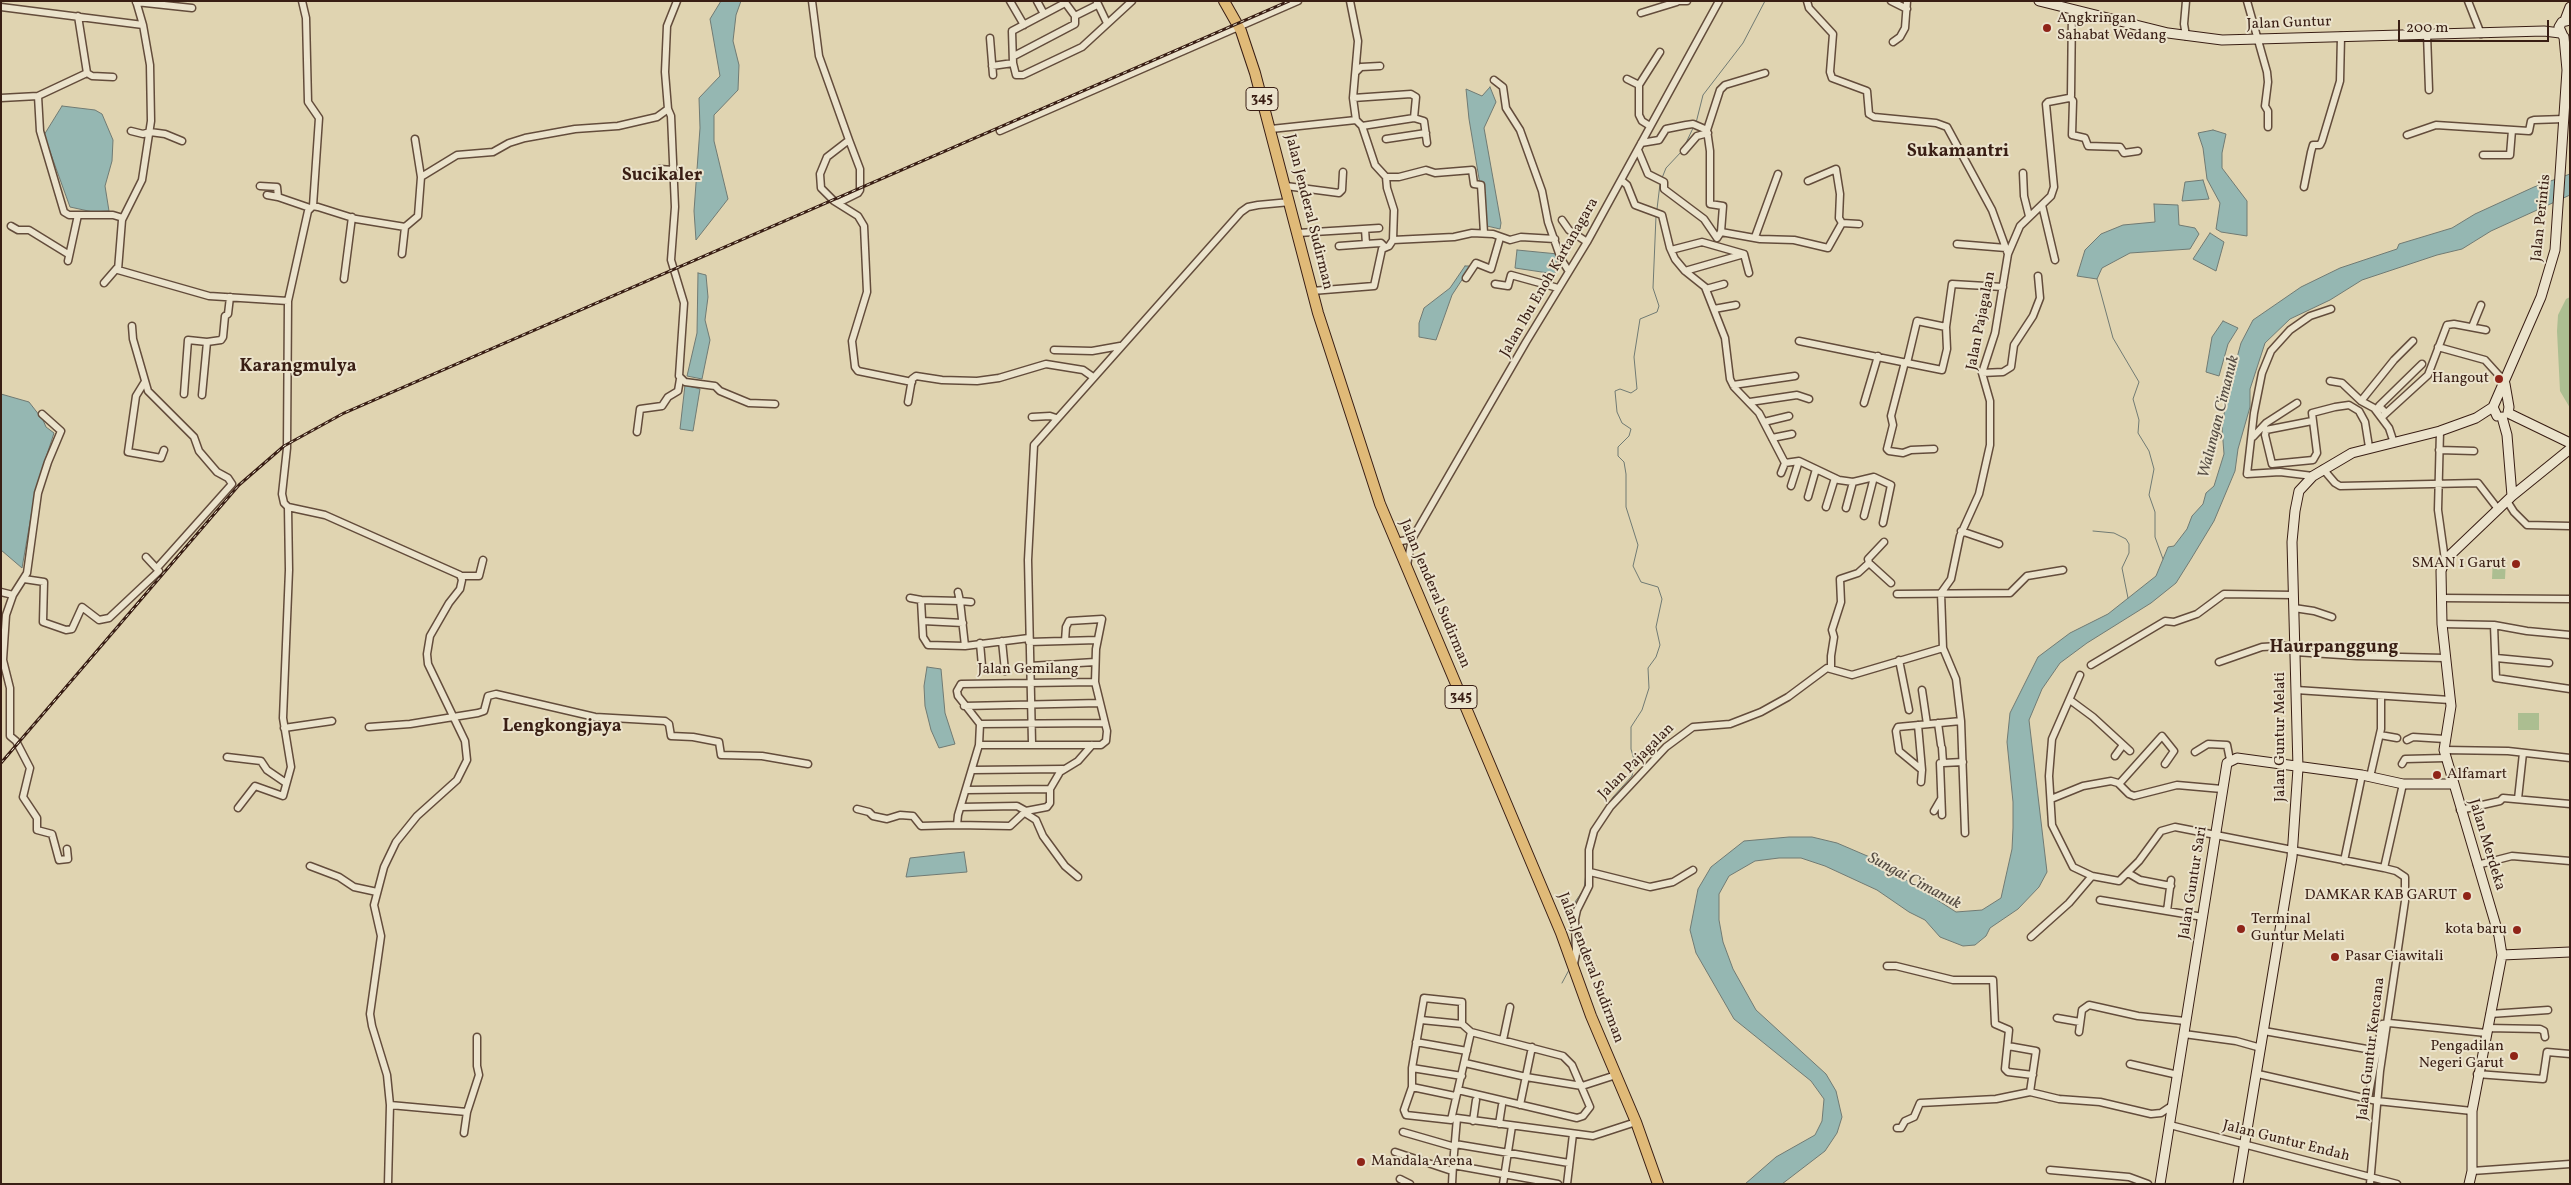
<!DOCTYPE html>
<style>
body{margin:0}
#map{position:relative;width:2571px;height:1185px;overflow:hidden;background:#e0d4b1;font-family:Vollkorn,serif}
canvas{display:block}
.frame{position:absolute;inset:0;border:2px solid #391e14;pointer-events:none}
.scale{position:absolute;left:2398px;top:20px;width:151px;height:22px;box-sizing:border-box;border:2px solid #391e14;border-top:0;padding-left:6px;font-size:15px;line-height:18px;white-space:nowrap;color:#391e14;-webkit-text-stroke:4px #ebe3cc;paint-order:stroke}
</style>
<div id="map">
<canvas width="2571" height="1185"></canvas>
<div class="frame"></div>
<div class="scale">200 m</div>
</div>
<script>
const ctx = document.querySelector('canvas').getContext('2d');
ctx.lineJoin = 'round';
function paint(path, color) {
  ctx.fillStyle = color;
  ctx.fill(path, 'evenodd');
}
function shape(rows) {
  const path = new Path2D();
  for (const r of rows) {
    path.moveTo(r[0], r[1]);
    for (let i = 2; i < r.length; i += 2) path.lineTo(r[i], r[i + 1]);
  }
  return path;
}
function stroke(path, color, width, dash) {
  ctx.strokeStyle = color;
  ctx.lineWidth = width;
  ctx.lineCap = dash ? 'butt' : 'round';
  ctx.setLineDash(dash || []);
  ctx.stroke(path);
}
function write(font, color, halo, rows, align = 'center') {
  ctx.font = font + ' Vollkorn,serif';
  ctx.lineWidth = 4;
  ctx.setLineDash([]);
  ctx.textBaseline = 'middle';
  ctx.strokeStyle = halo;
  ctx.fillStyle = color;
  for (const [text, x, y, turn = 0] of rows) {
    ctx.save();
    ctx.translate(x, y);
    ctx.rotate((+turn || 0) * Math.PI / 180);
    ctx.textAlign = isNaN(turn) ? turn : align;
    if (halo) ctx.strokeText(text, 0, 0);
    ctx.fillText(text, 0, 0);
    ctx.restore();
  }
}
paint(shape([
 [2570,297,2570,408,2560,391,2557,331,2558,315,2566,299],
 [2493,558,2506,558,2505,579,2492,579],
 [2518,713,2539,713,2539,730,2518,730]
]), '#acbe91');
const water = shape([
 [721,1,741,1,736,15,733,41,739,65,738,90,714,115,714,141,728,199,696,240,694,211,700,128,699,98,720,76,710,19,721,1],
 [1490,87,1496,102,1484,128,1501,223,1500,229,1487,226,1469,119,1466,89,1482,96,1490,87],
 [62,106,95,110,102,114,113,140,112,161,105,186,109,211,93,212,70,207,44,135,62,106],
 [2213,130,2226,134,2222,153,2222,168,2247,201,2247,236,2221,232,2216,229,2220,203,2207,179,2203,148,2198,133,2213,130],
 [2570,174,2570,195,2491,231,2462,249,2437,255,2362,280,2330,300,2290,319,2265,343,2250,389,2250,407,2238,449,2235,471,2214,521,2191,559,2176,583,2151,603,2087,643,2060,663,2042,689,2029,720,2047,872,2039,887,2018,909,1990,928,1986,936,1975,945,1963,946,1940,937,1925,920,1909,912,1877,890,1825,866,1801,858,1779,858,1755,861,1729,876,1719,894,1719,920,1723,942,1733,969,1756,1010,1826,1074,1836,1091,1842,1117,1837,1133,1825,1151,1782,1184,1745,1184,1776,1157,1815,1135,1822,1121,1824,1099,1811,1081,1734,1019,1696,953,1690,930,1698,889,1711,867,1744,841,1789,837,1812,837,1837,843,1872,858,1956,912,1982,910,2001,898,2012,849,2013,828,2013,802,2007,742,2010,713,2038,657,2070,633,2108,614,2156,576,2168,547,2174,546,2187,529,2192,516,2203,504,2206,493,2214,486,2224,454,2222,428,2227,394,2241,343,2253,320,2301,287,2340,268,2397,249,2399,244,2452,228,2475,214,2534,187,2570,174],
 [2203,180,2209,199,2182,201,2185,182,2203,180],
 [2154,204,2178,205,2179,225,2195,228,2199,234,2190,249,2130,253,2102,268,2097,279,2077,276,2085,250,2101,234,2123,225,2155,222,2154,204],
 [2210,233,2224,242,2216,271,2193,259,2210,233],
 [1517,250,1558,254,1555,274,1515,268,1517,250],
 [1465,266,1471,266,1452,295,1436,340,1419,337,1419,323,1424,308,1450,288,1465,266],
 [698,273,706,275,708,297,705,320,710,340,702,379,687,376,697,333,698,273],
 [2223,321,2238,328,2228,344,2219,376,2206,372,2212,337,2223,321],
 [685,385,700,389,693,431,680,429,685,385],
 [1,394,29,402,43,420,46,427,54,433,36,488,22,568,1,550,1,394],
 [927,667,941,669,945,713,955,744,939,748,931,730,925,706,924,686,927,667],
 [964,852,967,872,906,877,910,858,964,852]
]);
paint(water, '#95b7b2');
stroke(water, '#707a73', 1);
stroke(shape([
 [1696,123,1703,95,1743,43,1765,1],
 [1685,145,1694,126],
 [1662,178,1666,168,1682,151],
 [1657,209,1660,184],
 [2097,279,2113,338,2139,382,2133,399,2139,420,2138,433,2149,451,2154,469,2149,495,2155,512,2155,537,2163,559],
 [2093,531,2114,533,2126,539,2129,544,2129,553,2122,568,2128,598],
 [1594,826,1613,797,1632,776,1635,763,1631,749,1631,727,1642,710,1649,688,1648,668,1656,657,1660,645,1656,627,1662,599,1658,587,1641,582,1633,566,1638,545,1626,507,1626,474,1624,462,1618,456,1618,447,1629,436,1631,429,1622,423,1617,412,1615,391,1620,389,1631,393,1637,389,1634,357,1640,319,1657,312,1659,306,1653,288,1656,216],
 [1587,844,1591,831],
 [1584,889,1586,873],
 [1572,940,1570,918,1575,902,1582,892],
 [1562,983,1569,970]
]), '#707a73', 1);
const street = shape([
 [136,1,143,25,150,65,151,121,142,180,122,220,118,270,209,296,288,301],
 [302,1,306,18,308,102,319,118,313,206],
 [812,1,819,56,849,140,827,157,820,174,821,188,834,201,858,216,864,226,867,292,852,341,855,367,858,371,912,382],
 [1010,1,1024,25],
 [1037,1,1044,14],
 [1677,1,1687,1],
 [1807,1,1809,8,1833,34,1830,72,1832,78,1867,91,1869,114,1874,117,1936,123,1947,127,1992,210,2008,254],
 [1891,1,1907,9],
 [2186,1,2184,24,2186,36],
 [2247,1,2267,72,2268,82,2265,106,2268,111,2268,127],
 [2468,1,2481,34],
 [136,2,192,8],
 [1097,2,1107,23],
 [1065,3,1012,31,1013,63,1016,75,1023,75,1082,47,1132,1],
 [1,7,143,25],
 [1641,13,1677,2],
 [1075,16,1097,5],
 [2427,34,2429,90],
 [990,38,993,75],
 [1893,42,1900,37,1905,28,1907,1],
 [1014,56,1075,24,1075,16,1064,1],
 [992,66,1013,63],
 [1356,72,1361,67,1380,66],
 [87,73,92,76,113,77],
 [1627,79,1639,85],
 [1494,80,1503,87,1506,108,1520,130,1542,191,1548,222,1561,259,1568,270],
 [38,96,40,131,64,212,69,215,113,215,123,218],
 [2070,97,2073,101,2072,135,2085,138,2088,146,2120,147,2124,153,2138,151],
 [1,98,38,96,87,73,78,16],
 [1353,98,1411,94,1416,97,1414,118,1362,126],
 [668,109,671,116,675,207,671,260,684,303,679,376,685,382,715,386,720,391,749,403,775,404],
 [1414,118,1424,121,1427,143],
 [1650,126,1642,121,1639,115,1639,85,1660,52],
 [1271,129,1356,120,1353,98,1358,41,1350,1],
 [1707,130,1720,90,1725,85,1765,73],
 [131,131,143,134,150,132,165,134,182,141],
 [1000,131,1298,1],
 [2407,135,2436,125,2529,131,2531,121,2534,120,2564,119],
 [415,139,421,177],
 [1386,139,1426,133],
 [1641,143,1659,140,1666,129,1686,125,1693,124,1707,130,1710,151,1710,204,1723,206,1721,232],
 [1638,150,1648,174,1664,182,1664,189,1704,219,1717,238,1721,232,1760,239,1794,240,1828,248,1842,223,1859,224],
 [1684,151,1697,136,1708,133],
 [2483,155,2510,155,2512,130],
 [660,169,673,170],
 [2023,173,2024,196,2029,216],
 [1386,177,1399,177,1426,170,1435,173,1472,170,1474,184,1481,185,1484,233],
 [1621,180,1627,185,1635,205,1662,215,1670,248,1675,259,1685,271,1705,287,1725,338,1730,379,1734,387,1759,413,1785,463,1799,461,1839,480,1853,482,1874,477,1891,485,1883,523],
 [1808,181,1836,169,1840,194,1839,218,1842,223],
 [260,186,277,187,278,197,310,208],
 [1286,186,1339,193,1342,190,1343,172],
 [2304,187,2311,152,2313,145,2320,145,2322,141,2340,81,2341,36],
 [267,195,278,197],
 [838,203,858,193,860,190,860,169,849,140],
 [2042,205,2055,260],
 [1562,220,1569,230,1587,242],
 [11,226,18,230,29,230,68,254],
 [1298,233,1379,228],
 [1755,237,1778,174],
 [1393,240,1454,237,1472,233,1493,234,1510,240,1521,237,1555,239],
 [1366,244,1381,243,1384,246],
 [1957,244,2006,248],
 [1339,246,1366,244,1365,229],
 [1671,250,1702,242,1744,254,1685,271],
 [402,254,405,227],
 [1744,254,1749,273],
 [68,261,78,215],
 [1466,278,1476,263,1491,269,1500,238],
 [344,279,352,217],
 [104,283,117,268],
 [1495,284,1508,286,1511,275,1558,288],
 [1706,289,1724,284],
 [1312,291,1374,286,1382,249,1389,246,1393,240,1394,210,1387,188,1386,177,1375,165,1362,126,1356,120],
 [1714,309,1736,305],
 [132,326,133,339,148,391,194,437,199,451,217,472,228,478,232,484,157,568],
 [1946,327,1947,349,1942,370,1907,363,1917,321,1946,327,1952,284,2003,287],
 [2472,327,2481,305],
 [1799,341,1907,363],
 [2438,347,2485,360,2505,382],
 [1054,350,1092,351,1120,346],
 [1905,362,1891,416,1893,425,1887,449,1889,451,1903,453,1911,450,1934,449],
 [1982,373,2003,372,2011,367,2014,345,2033,316,2040,298,2038,276],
 [2330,381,2342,383,2361,401,2374,408,2389,428,2394,443],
 [144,383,136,396,128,452,161,458,164,450],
 [1733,385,1795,376],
 [184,394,188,340,207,342],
 [202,395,207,342,221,340,223,337,225,316,228,314,230,297],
 [2361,401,2394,360,2413,341],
 [908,402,912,379,916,376,942,380,977,381,999,378,1046,364,1083,370,1093,377],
 [1750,402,1797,395,1809,399],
 [1864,403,1878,356],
 [2386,413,2379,406,2422,364],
 [1032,417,1050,416,1056,418],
 [2382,417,2428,375,2447,325,2454,324,2486,330],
 [2312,421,2266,430,2265,435,2272,464,2313,460,2317,453,2312,413,2335,407,2349,405,2359,411,2365,422,2369,447],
 [1764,422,1789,416],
 [2440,431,2438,510,2445,560],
 [637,432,640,409,662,406,668,397,678,391,680,379],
 [2253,437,2266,423,2297,403],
 [1772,438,1792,434],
 [2439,450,2474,451],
 [2323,469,2335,483,2340,486,2478,483,2498,509],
 [1781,473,1785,463],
 [2313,476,2280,472,2247,474,2254,413,2262,373,2271,351,2290,330,2310,316,2331,309],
 [1791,486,1799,461],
 [1808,497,1816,469],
 [2507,501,2514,512,2527,525,2570,526],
 [1826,507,1835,478],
 [1846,508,1853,482],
 [1864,516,1874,477],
 [1961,531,1999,544],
 [1396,542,1412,539],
 [1869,563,1868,559,1884,542],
 [1407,565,1412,539,1526,342,1587,242,1719,1],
 [461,576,479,576,483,560],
 [24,579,44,582,43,622,66,630,72,629,82,607,99,620,109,618,159,571,146,557],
 [1,592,13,595,6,615,3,660,10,688,10,736,16,741,30,768,23,797,37,818,37,830,52,834,59,860,68,859,67,849],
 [958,592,960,601,971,602],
 [1897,594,2010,593,2027,576,2063,570],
 [13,595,27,573,38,493,48,462,61,431,42,414],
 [910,598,921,600],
 [2441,598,2570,599],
 [2294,608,2314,611,2332,617],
 [923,621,963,623],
 [2442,624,2494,625,2527,631,2570,635],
 [2494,625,2496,678,2570,689],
 [1002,641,1005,671],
 [1065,641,1066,627,1069,621,1102,619,1096,649,1095,682,1107,731,1106,741,1101,745,979,745,958,815,957,825,1010,826,1026,811,1047,807,1050,803,1050,789,1060,772,1078,761,1092,745],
 [1029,642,1097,640],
 [980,643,982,666],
 [965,646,960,601,921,600,923,637,928,645,965,646,1029,638],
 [2295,652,2357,656,2445,658],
 [2496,658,2549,663],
 [1899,660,1909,710],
 [2219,662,2262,647,2295,645],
 [2091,665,2165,621,2174,622,2197,614,2224,594,2293,595],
 [1030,666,1095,662],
 [1831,667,1831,656,1834,637,1832,630,1841,602,1840,579,1858,573,1869,563,1891,583],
 [2080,675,2052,739,2049,776,2052,825,2073,867,2092,876,2119,881,2139,861,2161,831,2175,827,2384,868,2396,871,2405,877,2405,901,2380,1071,2370,1184],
 [1922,690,1927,724],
 [2296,690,2450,700],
 [2070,700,2093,717,2130,751],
 [964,706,1100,703],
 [1961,721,1965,833],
 [1938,723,1941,745],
 [980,724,1105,723],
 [1918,725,1922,770,1899,751,1896,731,1898,727,1961,721,1956,679,1943,648],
 [369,727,410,724,478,713,484,711,488,696,496,694,595,717,665,721,669,724,671,736,693,737,719,742,721,755,762,756,808,764],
 [284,728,332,721],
 [2380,735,2397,738],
 [2407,740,2413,737,2445,739],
 [1032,743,1028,560,1034,445,1241,212,1248,207,1258,205,1290,202],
 [979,745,980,724,958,696,957,691,961,684,1095,682],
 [1942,748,1943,763,1963,762],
 [2444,750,2508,751,2570,758],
 [2195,752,2208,744,2227,745,2230,760],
 [2115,756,2123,745],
 [227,757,261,761,267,770,286,783],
 [2402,764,2405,759,2445,758],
 [973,770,1063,769],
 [2370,777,2381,729,2381,696],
 [1921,782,1922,770],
 [2119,784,2162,736,2174,751,2165,764],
 [967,790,1050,789],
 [2051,799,2083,786,2111,781,2118,783,2129,794,2134,796,2177,785,2222,789],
 [2518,799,2523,753],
 [961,807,1017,806,1026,811],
 [238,808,255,786,283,796,291,767,283,718,289,570,288,507],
 [857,809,869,812,873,816,887,819,900,815,913,816,921,826,957,825],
 [2460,810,2500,801,2503,798,2570,804],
 [1934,811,1941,799],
 [1025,813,1036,820,1043,836,1065,866,1078,877],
 [1942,815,1940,763,1943,763],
 [2344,861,2362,775],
 [2477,865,2512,856,2570,861],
 [310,866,339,877,354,887,377,892],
 [2384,868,2403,784],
 [1590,872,1650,887,1673,882,1693,870],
 [2128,873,2140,880,2171,886],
 [2100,900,2203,917],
 [2167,911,2171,880],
 [2031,937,2069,903,2092,876],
 [1574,964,1576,954,1575,919,1577,910,1589,886,1589,850,1594,831,1610,807,1666,747,1693,727,1730,724,1761,712,1788,697,1827,668,1852,675,1943,648,1941,593,1951,579,1960,536,1979,494,1990,445,1990,401,1982,373,1995,333,2008,254,2020,226,2051,196,2054,187,2046,104,2048,102,2069,98,2071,96,2072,9],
 [1887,966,1896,966,1953,980,1993,980,1995,1024,2009,1030,2005,1069,2008,1072,2033,1075],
 [2490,1014,2548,1010],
 [2057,1018,2080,1022],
 [1421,1020,1462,1024,1471,1032,1563,1056,1572,1065,1590,1107,1583,1116,1577,1118,1458,1090],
 [1462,1024,1462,1002,1424,998,1412,1068,1412,1087,1404,1110,1406,1115,1451,1120,1471,1032],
 [2487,1028,2540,1029,2544,1031,2545,1037],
 [2264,1031,2378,1051],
 [2079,1032,2082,1010,2089,1005,2138,1016,2185,1021],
 [2184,1034,2236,1041,2261,1048],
 [1503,1040,1510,1007],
 [1416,1042,1467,1051],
 [2008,1046,2036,1051,2030,1092],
 [1465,1063,1526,1077,1582,1086,1616,1075],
 [2130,1064,2178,1075],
 [1412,1068,1462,1076],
 [2258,1074,2377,1101,2472,1111],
 [2477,1074,2543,1079,2547,1052,2570,1054],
 [1412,1087,1455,1096],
 [2368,1099,2382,1024,2389,1023,2486,1033],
 [390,1105,467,1112],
 [1520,1105,1532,1047],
 [1473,1121,1476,1100],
 [1499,1124,1502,1105],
 [2170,1125,2397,1184],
 [1897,1128,1901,1128,1905,1121,1914,1117,1920,1103,1996,1099,2030,1092,2059,1099,2100,1102,2151,1114,2161,1113,2173,1105],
 [1403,1132,1455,1147],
 [464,1133,467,1112,479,1075,477,1066,477,1037],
 [1455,1144,1569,1163],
 [1395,1152,1452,1171],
 [1453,1165,1457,1118,1593,1136,1636,1122],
 [2050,1170,2129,1177,2148,1184],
 [2472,1171,2570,1164],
 [1400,1179,1410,1184],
 [388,1184,390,1105,387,1075,372,1026,370,1014,381,936,374,905,384,867,396,842,417,816,457,780,467,760,465,741,428,664,427,654,430,636,449,603,460,589,462,580,460,575,325,515,288,507,284,503,282,494,287,448,288,301,308,211,313,206,318,207,356,219,405,227,418,216,421,177,457,155,493,152,509,143,525,138,575,129,618,126,657,117,668,109,665,72,667,26,677,1],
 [1452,1184,1453,1165,1558,1184],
 [1503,1184,1512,1126],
 [1567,1184,1573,1134]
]);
const secondary = shape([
 [2039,1,2168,33,2222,40,2544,31,2560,33],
 [2565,20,2570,7],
 [2563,36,2559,27,2562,22,2570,20],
 [2505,384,2509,407,2508,413],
 [2508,413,2570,443],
 [2497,416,2493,407,2541,297,2555,250,2567,70,2564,37],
 [2502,417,2507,435,2512,496],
 [2502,955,2570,952],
 [2160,1184,2227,763,2237,758,2362,775,2403,784,2452,784],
 [2238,1184,2292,857,2298,768,2292,542,2295,511,2299,491,2313,476,2352,453,2440,431,2476,418,2493,407],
 [2469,1184,2472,1171,2472,1111,2502,955,2499,936,2444,750,2451,706,2442,624,2441,571,2445,560,2512,496,2570,449]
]);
const primary = shape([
 [1224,1,1241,31,1255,73,1318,313,1380,504,1561,933,1591,1016,1636,1122,1658,1184]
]);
stroke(street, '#634c3b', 9);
stroke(secondary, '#391e14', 11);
stroke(primary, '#391e14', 12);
stroke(street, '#ebe3cc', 6);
stroke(secondary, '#ebe3cc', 9);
stroke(primary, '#e0ba78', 10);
const rail = shape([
 [1,763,239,485,284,446,344,413,1289,1]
]);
stroke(rail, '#391e14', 3);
stroke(rail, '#ebe3cc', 1, [4]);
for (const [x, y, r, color] of [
 [2047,28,5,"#8f2418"],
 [2499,379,5,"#8f2418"],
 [2516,564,5,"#8f2418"],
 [2437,775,5,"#8f2418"],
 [2467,896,5,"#8f2418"],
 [2241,929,5,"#8f2418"],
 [2517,930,5,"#8f2418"],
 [2335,957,5,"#8f2418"],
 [2514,1056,5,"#8f2418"],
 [1361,1162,5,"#8f2418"]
]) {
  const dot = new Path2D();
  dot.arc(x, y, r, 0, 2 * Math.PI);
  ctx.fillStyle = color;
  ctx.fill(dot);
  stroke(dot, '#ebe3cc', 2);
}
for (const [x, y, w] of [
 [1262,99,32],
 [1461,697,32]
]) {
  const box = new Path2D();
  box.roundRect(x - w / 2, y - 11.5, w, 23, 4);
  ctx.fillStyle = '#ebe3cc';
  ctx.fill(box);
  stroke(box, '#391e14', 1);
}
write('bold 14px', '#391e14', null, [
 ["345",1262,99],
 ["345",1461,697]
]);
write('15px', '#391e14', '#ebe3cc', [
 ["Angkringan",2057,19],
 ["Sahabat Wedang",2057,36],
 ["Hangout",2489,379,"right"],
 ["SMAN 1 Garut",2506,564,"right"],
 ["Alfamart",2447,775],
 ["DAMKAR KAB GARUT",2457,896,"right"],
 ["Terminal",2251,920],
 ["Guntur Melati",2251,937],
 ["kota baru",2507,930,"right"],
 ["Pasar Ciawitali",2345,957],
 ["Pengadilan",2504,1047,"right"],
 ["Negeri Garut",2504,1064,"right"],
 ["Mandala Arena",1371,1162]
], 'left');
write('15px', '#391e14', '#ebe3cc', [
 ["Jalan Guntur",2289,24,-2],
 ["Jalan Jenderal Sudirman",1308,212,76],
 ["Jalan Perintis",2542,218,-84],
 ["Jalan Ibu Enoh Kartanagara",1550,278,-60],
 ["Jalan Pajagalan",1982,321,-79],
 ["Jalan Jenderal Sudirman",1434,594,67],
 ["Jalan Gemilang",1028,670],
 ["Jalan Guntur Melati",2281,737,-90],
 ["Jalan Pajagalan",1637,762,-45],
 ["Jalan Merdeka",2486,845,73],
 ["Jalan Guntur Sari",2194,883,-81],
 ["Jalan Jenderal Sudirman",1590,968,69],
 ["Jalan Guntur Kencana",2372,1049,-83],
 ["Jalan Guntur Endah",2286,1142,14]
]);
write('italic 16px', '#554c43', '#ebe3cc', [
 ["Walungan Cimanuk",2220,417,-76],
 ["Sungai Cimanuk",1914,882,28]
]);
write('bold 18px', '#391e14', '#ebe3cc', [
 ["Sukamantri",1958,153],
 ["Sucikaler",662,177],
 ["Karangmulya",298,368],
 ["Haurpanggung",2334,649],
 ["Lengkongjaya",562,728]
]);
</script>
